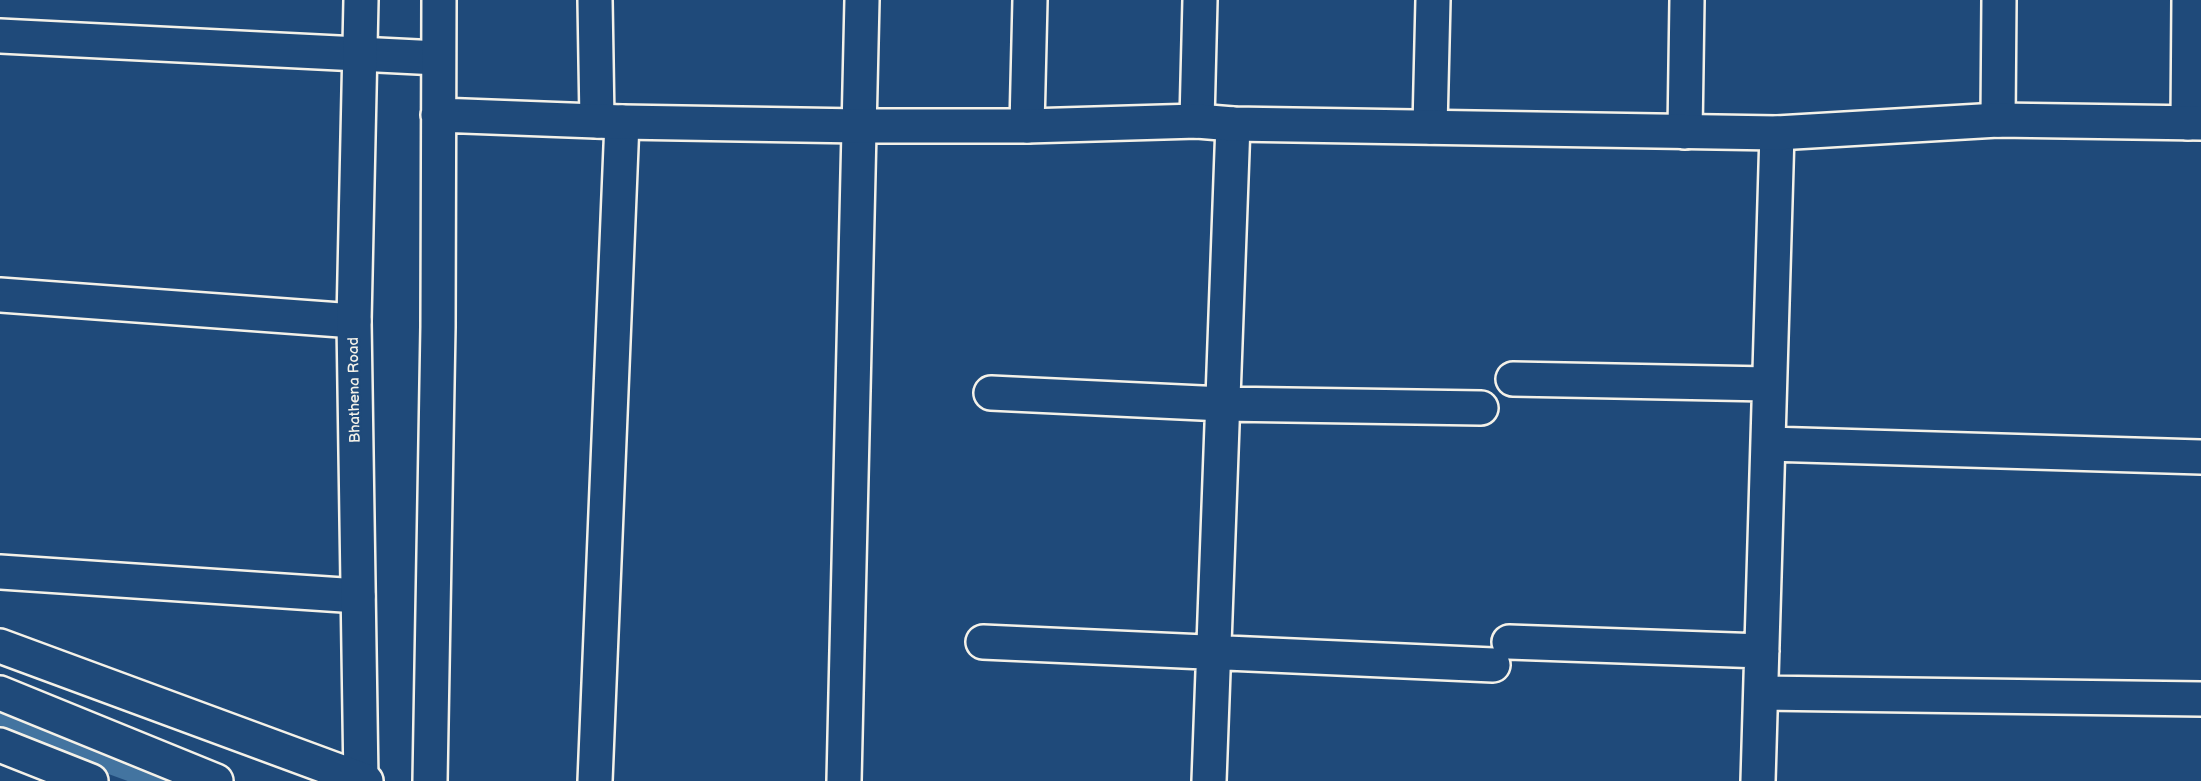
<!DOCTYPE html>
<style>
body{margin:0}
canvas{display:block;background:#1f4a7a}
</style>
<canvas width="2201" height="781"></canvas>
<script>
const ctx = document.querySelector('canvas').getContext('2d');
ctx.lineJoin = 'round';
function shape(rows) {
  const path = new Path2D();
  for (const r of rows) {
    path.moveTo(r[0], r[1]);
    for (let i = 2; i < r.length; i += 2) path.lineTo(r[i], r[i + 1]);
  }
  return path;
}
function stroke(path, color, width, dash) {
  ctx.strokeStyle = color;
  ctx.lineWidth = width;
  ctx.lineCap = dash ? 'butt' : 'round';
  ctx.setLineDash(dash || []);
  ctx.stroke(path);
}
function write(font, color, halo, rows, align = 'center') {
  ctx.font = font + ' "Balsamiq Sans",sans-serif';
  ctx.lineWidth = 4.5;
  ctx.setLineDash([]);
  ctx.textBaseline = 'middle';
  ctx.strokeStyle = halo;
  ctx.fillStyle = color;
  for (const [text, x, y, turn = 0] of rows) {
    ctx.save();
    ctx.translate(x, y);
    ctx.rotate((+turn || 0) * Math.PI / 180);
    ctx.textAlign = isNaN(turn) ? turn : align;
    if (halo) ctx.strokeText(text, 0, 0);
    ctx.fillText(text, 0, 0);
    ctx.restore();
  }
}
stroke(shape([
 [0,717,176,781]
]), '#4374a0', 33);
const minor = shape([
 [595,0,597,121],
 [0,36,438,58],
 [1998,120,1999,0],
 [1197,121,1200,0],
 [2188,123,2189,0],
 [1027,126,1030,0],
 [1430,127,1433,0],
 [1685,132,1687,0],
 [0,295,354,321],
 [1513,379,1768,384],
 [991,393,1223,404,1481,408],
 [1768,444,2201,457],
 [0,572,358,596],
 [983,642,1493,665],
 [1509,642,1762,651],
 [1761,693,2201,699],
 [595,781,622,122],
 [844,781,862,0],
 [1209,781,1233,124],
 [1758,781,1777,133]
]);
const tertiary = shape([
 [438,115,622,122,860,126,1027,126,1197,121,1233,124,1777,133,1998,120,2201,123],
 [361,781,354,321,361,0],
 [430,781,438,327,439,0]
]);
const secondary = shape([
 [0,646,366,781],
 [0,693,216,781],
 [0,745,91,781]
]);
stroke(minor, '#f4f1e8', 38);
stroke(tertiary, '#f4f1e8', 38);
stroke(secondary, '#f4f1e8', 38);
stroke(minor, '#1f4a7a', 33);
stroke(tertiary, '#1f4a7a', 33);
stroke(secondary, '#1f4a7a', 33);
write('15px', '#f4f1e8', '#1f4a7a', [
 ["Bhathena Road",355,390,-91]
]);
</script>
